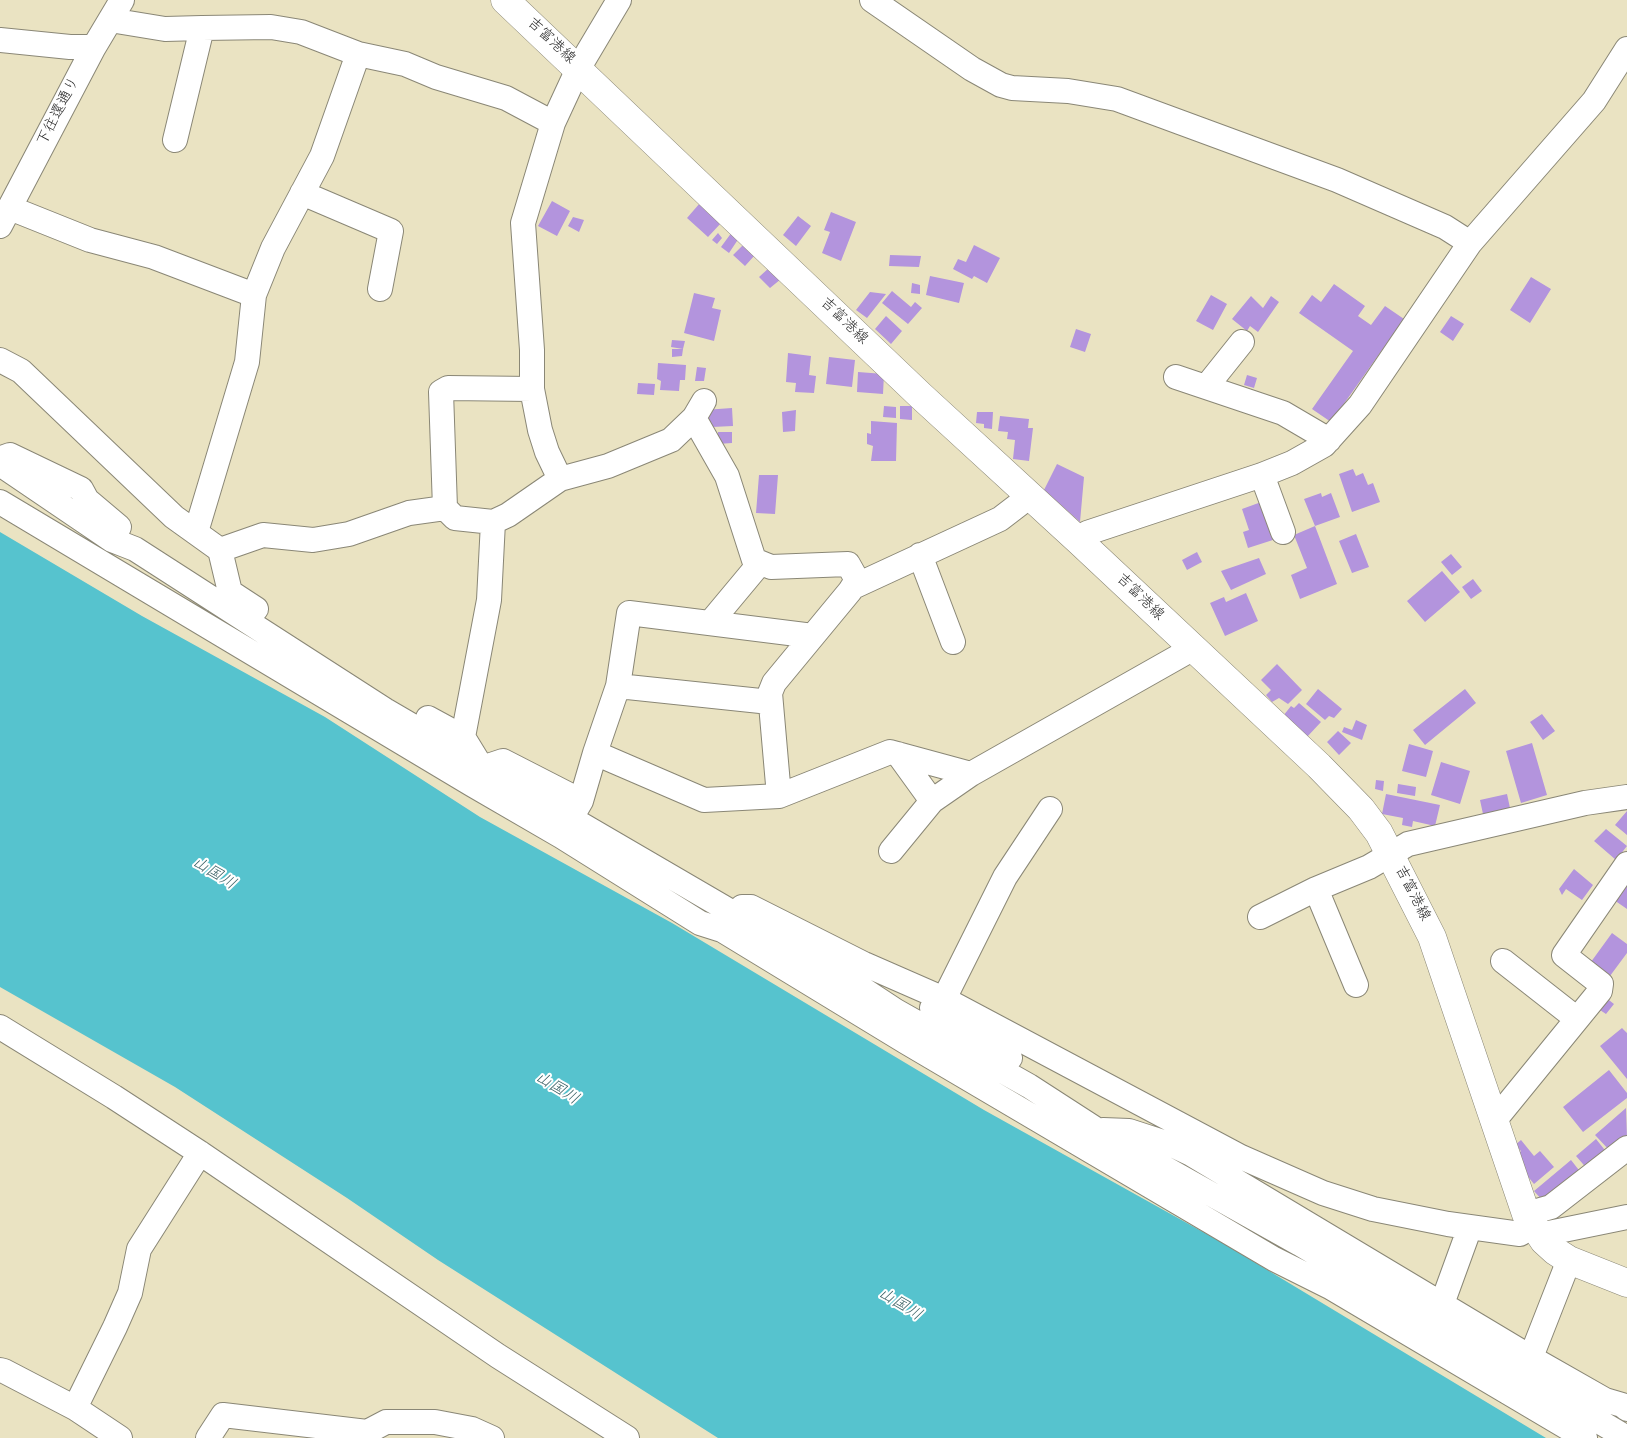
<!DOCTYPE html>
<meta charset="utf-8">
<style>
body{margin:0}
canvas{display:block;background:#eae3c2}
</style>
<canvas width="1627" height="1438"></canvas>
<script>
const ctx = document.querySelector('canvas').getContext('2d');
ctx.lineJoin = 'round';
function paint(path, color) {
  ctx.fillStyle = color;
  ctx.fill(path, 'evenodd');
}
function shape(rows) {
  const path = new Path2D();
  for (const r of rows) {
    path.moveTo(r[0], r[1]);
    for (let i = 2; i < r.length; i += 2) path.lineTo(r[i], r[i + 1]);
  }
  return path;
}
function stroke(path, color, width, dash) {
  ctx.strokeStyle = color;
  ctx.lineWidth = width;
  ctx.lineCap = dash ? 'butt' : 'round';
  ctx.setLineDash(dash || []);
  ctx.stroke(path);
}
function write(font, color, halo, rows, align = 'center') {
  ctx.font = font + ' Dekko,"Klee One",sans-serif';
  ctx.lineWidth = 4;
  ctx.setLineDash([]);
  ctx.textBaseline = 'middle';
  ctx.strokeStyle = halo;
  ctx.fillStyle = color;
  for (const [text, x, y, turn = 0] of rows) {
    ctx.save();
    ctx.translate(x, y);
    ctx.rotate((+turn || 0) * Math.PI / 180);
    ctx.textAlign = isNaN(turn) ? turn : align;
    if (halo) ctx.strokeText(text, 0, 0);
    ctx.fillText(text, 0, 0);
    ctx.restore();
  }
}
paint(shape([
 [0,532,142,616,325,717,480,817,672,923,984,1110,1221,1242,1546,1438,718,1438,438,1260,347,1198,175,1087,0,987]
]), '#56c3ce');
paint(shape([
 [552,201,570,211,557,236,538,226],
 [700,203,722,222,708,237,687,218],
 [831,212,856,222,841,261,822,253,830,232,824,230],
 [798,216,811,226,796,246,783,235],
 [573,217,584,220,579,232,568,226],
 [732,232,739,238,729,253,721,247],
 [718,233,722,238,717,244,712,240],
 [744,244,755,255,745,266,733,255],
 [974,245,1000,258,987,283,974,276,972,279,953,269,958,259,966,262],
 [890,255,921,256,919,267,889,266],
 [770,267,781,279,770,288,759,277],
 [930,276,964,283,959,303,926,295],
 [1531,277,1551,289,1530,323,1510,310],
 [912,283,920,285,920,294,911,293],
 [1334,284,1365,306,1358,316,1371,325,1385,306,1404,319,1331,422,1312,409,1353,351,1299,313,1312,295,1321,302],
 [892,291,911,307,915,302,922,308,908,324,882,303],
 [870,292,886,294,867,318,856,310],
 [694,293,715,298,712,308,721,310,714,341,684,333],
 [1211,295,1227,304,1213,330,1196,321],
 [1251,296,1263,308,1271,296,1279,302,1258,332,1250,326,1247,331,1232,319],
 [886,316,902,331,891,344,875,329],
 [1451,316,1464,324,1453,341,1440,332],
 [1076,329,1091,334,1085,352,1070,347],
 [672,340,685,341,683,349,671,347],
 [672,349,683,349,682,356,672,357],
 [788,353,811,356,809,375,816,376,814,393,795,392,796,383,786,382],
 [829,357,855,360,852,387,826,384],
 [658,363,686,365,685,380,680,380,679,391,660,390,661,381,657,379],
 [697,367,706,368,704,381,695,381],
 [858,372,884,374,883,394,857,392],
 [1247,375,1257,378,1254,388,1244,385],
 [638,383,655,384,654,395,637,394],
 [884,406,896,407,896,418,883,417],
 [900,406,912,406,912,420,900,419],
 [732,408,733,426,712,427,711,422,705,422,704,410],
 [796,410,795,431,783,432,782,412],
 [977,412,993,412,992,429,984,428,984,424,976,423],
 [1000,416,1029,419,1028,428,1033,428,1029,461,1013,459,1015,440,1007,439,1008,432,998,431],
 [871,421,897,423,896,461,871,461,873,446,867,444,867,433,871,434],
 [718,432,732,432,732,443,718,444],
 [1057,464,1084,477,1080,522,1044,490],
 [1353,469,1356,476,1363,473,1368,485,1373,483,1380,502,1352,512,1339,474],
 [759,475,778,475,775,514,756,513],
 [1321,493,1322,497,1331,493,1340,517,1315,526,1304,499],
 [1264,501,1276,539,1248,548,1243,532,1249,530,1242,509],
 [1315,526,1337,584,1300,599,1291,575,1307,568,1294,535],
 [1356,534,1369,567,1352,573,1339,541],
 [1197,552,1202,562,1187,570,1182,560],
 [1451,554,1462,567,1452,575,1441,562],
 [1259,558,1266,574,1231,590,1221,571],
 [1442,571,1460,592,1425,622,1407,601],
 [1473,579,1482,591,1471,599,1462,587],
 [1246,593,1258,621,1225,636,1210,603,1224,597,1226,602],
 [1277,664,1302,690,1288,704,1279,698,1272,702,1266,695,1271,690,1261,680],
 [1318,689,1342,709,1334,718,1329,716,1325,720,1306,704],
 [1465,689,1476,703,1425,745,1413,730],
 [1299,703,1321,722,1307,737,1283,716,1291,706,1294,708],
 [1542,714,1555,731,1543,740,1530,722],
 [1356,720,1367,725,1362,740,1342,732,1344,727,1352,730],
 [1338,731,1351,743,1339,755,1327,742],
 [1532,743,1547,795,1521,803,1506,751],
 [1409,744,1433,751,1426,777,1402,771],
 [1441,762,1470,771,1460,804,1431,795],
 [1376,780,1384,781,1383,791,1375,789],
 [1398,784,1416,787,1415,796,1397,793],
 [1386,794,1440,805,1435,826,1413,821,1412,827,1402,825,1403,818,1382,814],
 [1507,794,1510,808,1483,814,1480,800],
 [1627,811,1627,835,1615,825],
 [1606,829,1627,846,1616,860,1594,841],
 [1574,869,1593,885,1582,900,1566,889,1562,895,1559,889],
 [1627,882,1627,909,1614,900],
 [1612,933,1627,944,1627,953,1607,980,1588,966],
 [1605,997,1614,1004,1606,1014,1597,1008],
 [1622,1028,1627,1033,1627,1079,1600,1046],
 [1609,1070,1627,1093,1627,1098,1583,1132,1563,1107],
 [1626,1108,1627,1138,1611,1152,1595,1135],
 [1596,1139,1608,1154,1589,1171,1576,1156],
 [1521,1140,1534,1156,1540,1151,1554,1167,1534,1184,1521,1168,1524,1165,1516,1156,1521,1151,1515,1145],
 [1571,1160,1582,1174,1542,1200,1534,1191]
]), '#b394dd');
const minor = shape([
 [872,0,972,69,1001,85,1012,88,1068,91,1117,99,1337,180,1445,227,1470,243],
 [110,20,165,29,202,28,175,140],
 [202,28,271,27,301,32,358,54,405,64,436,77,506,98,553,123],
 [0,40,70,47,94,47],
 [302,193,391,231,380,289],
 [10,208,90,240,154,257,254,295],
 [0,226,94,47,122,0],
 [0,360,21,371,174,517,220,550,263,535,313,540,349,534,409,513,445,508,455,518,493,522,508,515,560,479,547,452,540,430,532,389,532,350,523,223,553,123,578,69,619,0],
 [1176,377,1283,413,1329,440],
 [1206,387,1242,342],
 [704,401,694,418,727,476,754,560,771,567,848,564,857,580,850,591,774,683,770,693,779,796],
 [1,458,10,455,81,489,87,500,119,527,112,540],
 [0,464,112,540,135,549,385,710,855,984,896,1011,1029,1086,1097,1130,1300,1244,1627,1438],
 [1262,475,1283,532],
 [560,479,608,466,671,440,694,418],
 [0,502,473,785,561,836,700,923,722,930,906,1042,1274,1259,1330,1287,1585,1438],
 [445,508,441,392,448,388,532,389],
 [196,532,247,362,254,295,273,248,322,156,358,54],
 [1079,541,1087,533,1262,475,1292,463,1324,445,1360,405,1470,243,1594,101,1627,49],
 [220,550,230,592,256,609],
 [920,555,953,642],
 [853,587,1000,519,1030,496],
 [710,623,760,563],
 [618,686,770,702],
 [428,718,463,737,482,768,503,761,581,801],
 [463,737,489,600,493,522],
 [595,753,618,686,629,613,813,636],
 [898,754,932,801],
 [563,832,581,801,595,753,704,800,779,796,890,752,971,774],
 [891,851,932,801,971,774,1192,649],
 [1316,889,1356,985],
 [742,907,751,907,864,964,944,999,1241,1157,1323,1193,1373,1209,1448,1224,1520,1234,1533,1225],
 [1260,917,1316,889,1369,867,1408,844,1585,803,1627,797],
 [1503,961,1577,1019],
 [932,1008,944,999,1005,877,1050,809],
 [935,1010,1010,1058],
 [0,1027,114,1097,200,1153,498,1356,627,1438],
 [1494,1121,1600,991,1601,984,1564,955,1627,864],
 [1103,1130,1129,1131,1172,1145,1191,1154,1540,1363,1605,1400,1622,1405,1627,1409],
 [1526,1214,1551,1207,1627,1148],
 [1539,1235,1627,1217],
 [1442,1304,1470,1227],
 [1531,1357,1569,1260],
 [0,1370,4,1371,75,1408,120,1438],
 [75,1408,115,1327,130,1293,139,1249,200,1153],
 [208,1438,223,1415,367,1432,386,1422,435,1422,472,1429,492,1438]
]);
const major = shape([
 [505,0,921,396,1079,541,1319,766,1361,809,1379,833,1432,937,1526,1214,1544,1241,1555,1251,1569,1260,1627,1283]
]);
stroke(minor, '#8a8776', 26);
stroke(major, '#8a8776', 29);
stroke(minor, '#fff', 24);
stroke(major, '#fff', 28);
write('15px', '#2b2b2b', '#fff', [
 ["吉富港線",550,42,43],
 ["下往還通り",60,112,-63],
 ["吉富港線",843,322,44],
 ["吉富港線",1139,598,44],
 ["吉富港線",1411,894,63]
]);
write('italic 16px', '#3a6064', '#fff', [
 ["山国川",213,875,32],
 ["山国川",556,1090,32],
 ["山国川",899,1306,32]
]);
</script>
